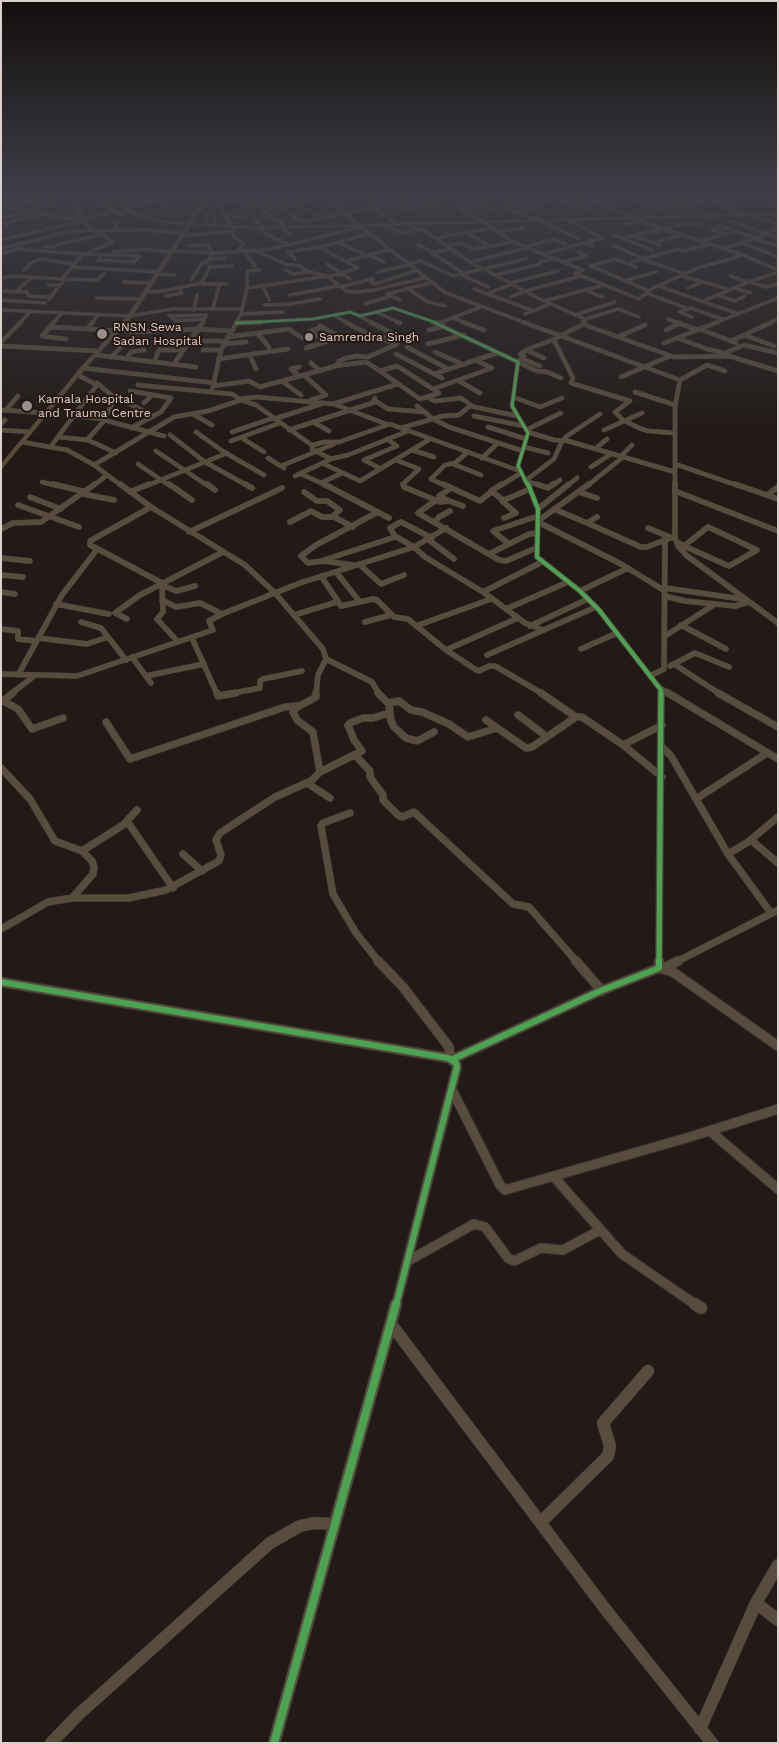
<!DOCTYPE html>
<style>
body{margin:0}
#map{position:relative;width:779px;height:1744px;overflow:hidden;background:#221a17;font-family:"Work Sans",sans-serif}
canvas{display:block}
.frame{position:absolute;inset:0;border:2px solid #dcd0cd;pointer-events:none}
</style>
<div id="map">
<canvas width="779" height="1744"></canvas>
<div class="frame"></div>
</div>
<script>
const ctx = document.querySelector('canvas').getContext('2d');
ctx.lineJoin = 'round';
function shape(rows) {
  const path = new Path2D();
  for (const r of rows) {
    path.moveTo(r[0], r[1]);
    for (let i = 2; i < r.length; i += 2) path.lineTo(r[i], r[i + 1]);
  }
  return path;
}
function stroke(path, color, width, dash) {
  ctx.strokeStyle = color;
  ctx.lineWidth = width;
  ctx.lineCap = dash ? 'butt' : 'round';
  ctx.setLineDash(dash || []);
  ctx.stroke(path);
}
function paint(path, color) {
  ctx.fillStyle = color;
  ctx.fill(path, 'evenodd');
}
function write(font, color, halo, rows, align = 'center') {
  ctx.font = font + ' "Work Sans",sans-serif';
  ctx.lineWidth = 4;
  ctx.setLineDash([]);
  ctx.textBaseline = 'middle';
  ctx.strokeStyle = halo;
  ctx.fillStyle = color;
  for (const [text, x, y, turn = 0] of rows) {
    ctx.save();
    ctx.translate(x, y);
    ctx.rotate((+turn || 0) * Math.PI / 180);
    ctx.textAlign = isNaN(turn) ? turn : align;
    if (halo) ctx.strokeText(text, 0, 0);
    ctx.fillText(text, 0, 0);
    ctx.restore();
  }
}
const minorFar5 = shape([
 [7,195,29,202],
 [61,195,83,208,74,213,86,218],
 [254,195,267,202],
 [337,195,332,200,333,205,446,293,526,323],
 [371,195,388,203],
 [471,195,476,197,483,195],
 [490,195,515,206],
 [528,195,536,199],
 [570,195,606,205,643,222,743,255,698,268,653,288,639,299,575,273,583,270],
 [736,195,737,197,724,207,778,224],
 [401,196,418,203],
 [455,196,493,209],
 [458,197,455,204,466,207,460,210,481,220],
 [644,197,672,206,686,207],
 [680,197,701,201],
 [153,198,169,206],
 [514,198,528,203],
 [557,199,589,209],
 [633,200,662,209],
 [99,202,114,211],
 [757,202,773,196],
 [331,203,369,195],
 [292,204,322,216],
 [387,204,402,208,421,205,444,208],
 [601,204,621,198,639,199,650,195],
 [384,205,401,195],
 [688,205,706,199,727,204],
 [769,205,778,202],
 [126,206,156,200],
 [277,206,303,222],
 [1,207,80,220,95,231,147,230,184,233],
 [13,207,51,195],
 [278,207,330,196],
 [407,207,421,214],
 [270,208,261,203,296,195],
 [30,210,48,205,55,207],
 [261,210,284,225],
 [515,213,537,208],
 [223,216,245,217],
 [1,218,19,215],
 [565,218,602,238,584,243,593,246],
 [532,219,506,209,534,202,541,203,569,195],
 [537,219,579,239],
 [80,220,114,211,120,214,130,212],
 [253,220,263,226],
 [483,221,513,242,583,270],
 [730,221,778,238],
 [401,223,425,231,470,262,526,248],
 [304,224,303,222,375,207,394,222],
 [379,224,403,233,417,230],
 [205,225,208,218,206,214],
 [214,225,215,218],
 [231,225,217,205,220,200,238,200,252,207],
 [624,225,642,221],
 [7,226,3,224,42,214],
 [279,227,291,234],
 [259,228,269,236,290,245],
 [666,228,684,224,698,224],
 [234,229,231,233,243,244,238,251],
 [113,231,117,225,114,222],
 [498,232,524,228],
 [468,233,489,246],
 [724,234,711,229,720,226,735,231],
 [614,235,652,250],
 [182,236,232,231],
 [634,236,659,245],
 [436,238,492,228],
 [623,238,662,229],
 [755,239,778,246],
 [1,240,80,222],
 [660,241,684,234],
 [702,241,735,231,756,238],
 [337,242,368,256],
 [743,243,778,257],
 [14,245,25,250,85,254],
 [418,245,433,252],
 [445,245,460,243,474,249,513,242],
 [189,246,208,245,212,253],
 [614,246,642,258],
 [45,247,53,247,62,243,101,235],
 [319,247,358,268,341,273],
 [524,247,553,240,565,244],
 [725,248,759,237,778,228],
 [1,249,65,232,93,230],
 [450,249,432,253,463,273],
 [254,250,288,265,298,265,309,272,324,275],
 [172,251,218,253,270,249,361,227],
 [244,251,255,266],
 [582,251,578,252,586,256],
 [114,252,143,249,172,252],
 [1,254,21,248],
 [85,254,140,256],
 [545,254,584,243],
 [101,255,98,260,134,262,140,256],
 [369,255,384,262],
 [743,255,778,270],
 [209,259,225,258],
 [295,259,288,252,321,247,369,234],
 [640,259,686,274],
 [346,261,389,250],
 [470,262,544,301,585,319],
 [564,262,586,256],
 [632,262,678,249,683,251,710,244],
 [327,264,350,279],
 [407,264,421,261,453,276,526,259],
 [590,266,615,259,636,267],
 [591,266,649,291],
 [71,267,159,272],
 [24,270,31,263,40,259,74,264],
 [286,270,293,274,310,272],
 [378,272,407,265],
 [778,272,749,282,767,287,778,284],
 [158,274,175,275],
 [460,274,488,287],
 [496,275,540,264,540,262,555,258],
 [327,276,346,291,356,292,374,290,424,278],
 [682,276,728,289],
 [730,276,748,282],
 [1,278,13,276,62,279,82,255,113,242,99,232],
 [62,279,96,280,104,274],
 [191,280,202,263,207,262,213,253],
 [369,280,375,284,415,271],
 [624,281,656,272],
 [124,282,152,283],
 [510,283,558,271],
 [226,284,201,284,210,267,232,266],
 [48,285,60,285],
 [263,286,269,300],
 [658,286,739,314],
 [340,287,373,279],
 [247,288,342,274],
 [407,288,428,302,445,306],
 [688,288,702,282],
 [734,288,751,293],
 [474,289,534,311],
 [585,290,602,297],
 [1,291,27,292,28,296,52,297],
 [146,291,158,292,202,283],
 [525,291,581,276],
 [16,292,32,277],
 [646,293,686,308],
 [486,294,512,284],
 [290,295,339,286],
 [717,295,735,301,745,296],
 [166,296,182,293,179,288],
 [510,297,526,291],
 [96,298,141,299],
 [49,299,65,279],
 [1,300,45,303],
 [400,300,387,294,430,283],
 [544,301,604,285],
 [703,301,749,282],
 [365,304,391,296],
 [264,305,290,304,320,299],
 [213,308,219,287],
 [1,310,130,316,172,309,242,309],
 [194,310,197,295],
 [376,312,400,323],
 [241,314,283,312],
 [525,314,550,304],
 [169,315,176,321,204,319],
 [575,315,615,302],
 [170,316,207,315,202,323],
 [335,316,348,323],
 [359,316,372,323],
 [692,317,679,312,691,308,724,320],
 [453,318,466,323],
 [668,319,679,323],
 [19,323,30,312],
 [53,323,62,313],
 [92,323,98,315],
 [236,323,241,314,247,288,247,271,260,270],
 [238,323,313,319,350,312,360,316,393,308,437,323],
 [439,323,481,307],
 [584,323,586,319,618,309,639,317],
 [715,323,778,298],
 [770,323,778,319]
]);
const minorFar4 = shape([
 [54,322,42,336,66,339],
 [370,322,394,334,383,338],
 [397,322,400,323],
 [433,322,518,362,512,406,528,433,518,466,528,486],
 [462,322,484,330],
 [523,322,680,380],
 [583,322,585,325,674,357,729,356,778,371],
 [675,322,699,330],
 [236,323,262,322],
 [439,323,443,322],
 [320,326,341,338],
 [50,327,87,329,93,322],
 [87,329,118,331],
 [700,329,736,343],
 [118,330,136,332,197,329,231,331],
 [429,330,444,326],
 [666,330,680,323],
 [258,334,269,347],
 [744,335,774,346],
 [560,336,584,324],
 [227,337,289,329,302,338],
 [618,337,645,325],
 [678,338,707,349,725,353,744,345,778,353],
 [168,340,191,339],
 [554,340,573,378,571,383,630,401,615,412,623,420,639,428,648,431,675,433],
 [204,341,225,341],
 [731,341,772,322],
 [1,342,21,322],
 [664,343,718,322],
 [224,344,246,342],
 [428,344,464,335],
 [1,346,99,351],
 [407,347,448,369],
 [306,348,326,342,310,331,323,327],
 [203,350,221,350],
 [526,350,520,354,524,356,518,362,537,371,547,372,561,378],
 [435,352,462,364],
 [396,354,442,378],
 [96,355,154,362,159,350,184,350],
 [112,356,120,348],
 [250,356,256,369],
 [127,358,131,352,144,350],
 [544,358,526,350,557,338],
 [218,359,288,349],
 [523,359,540,366],
 [176,361,203,322],
 [155,362,196,367],
 [311,363,320,371],
 [334,366,366,362,380,371,397,366,433,389,492,368,475,360],
 [299,367,291,369,299,376],
 [83,368,215,383],
 [380,371,420,399,439,393,433,389],
 [434,374,497,353],
 [304,375,326,395,311,400],
 [621,377,670,356],
 [282,381,301,395],
 [459,381,480,393],
 [138,385,232,394,241,400,256,405,313,446,312,449,331,459,295,476],
 [214,386,249,381,260,387,336,366,339,361,346,358,356,356,368,357,397,344,372,336,345,322],
 [212,390,221,350,237,322],
 [130,391,171,398,161,412,131,428],
 [635,392,675,405],
 [115,396,153,416],
 [513,397,540,407,562,398],
 [375,398,374,400,388,409,425,412],
 [240,399,256,397,334,404,386,424],
 [144,403,152,395],
 [336,403,398,384],
 [417,406,433,419,449,427,523,451],
 [470,406,517,416],
 [1,410,46,413],
 [6,410,18,396],
 [193,414,212,425],
 [74,416,105,419],
 [474,416,524,426],
 [274,419,321,404],
 [104,420,164,436],
 [313,422,329,431],
 [1,424,5,420],
 [488,427,526,439],
 [401,428,443,416,459,415,471,405,461,398,435,401,427,397],
 [1,430,30,432],
 [289,430,375,402,374,400],
 [526,430,561,413],
 [604,430,642,413],
 [196,432,224,452,264,475],
 [232,432,273,418],
 [528,432,554,440,568,441,675,472],
 [170,435,205,462,248,486],
 [58,437,88,440,116,453],
 [242,438,264,452],
 [87,440,103,422,115,398,97,383],
 [231,441,280,423],
 [22,442,67,450,94,465,122,486],
 [313,445,324,442,339,442,390,424,520,471],
 [51,446,97,385,78,375],
 [524,447,548,453],
 [595,449,607,439],
 [412,450,434,457],
 [156,451,208,486],
 [621,456,632,445],
 [268,458,284,468],
 [482,458,498,443],
 [330,459,348,455,408,431],
 [396,460,419,469,403,484,404,486],
 [138,464,170,486],
 [324,464,360,481,430,439],
 [453,464,481,475],
 [675,464,739,486],
 [94,465,174,417,208,411,241,400],
 [281,466,334,444],
 [591,467,611,454],
 [381,469,364,460,397,446,387,439],
 [301,474,321,483],
 [525,481,554,459,562,441,567,436,600,414],
 [526,481,541,486],
 [42,482,58,486],
 [93,486,107,475],
 [146,486,227,453],
 [326,486,321,483,342,473],
 [446,486,431,479,445,465,455,463,468,452],
 [500,486,521,473],
 [552,486,560,480],
 [567,486,577,478],
 [587,486,623,457],
 [675,486,675,406,680,380,707,365,725,371]
]);
const minorFar3 = shape([
 [53,484,86,492],
 [120,484,151,507,245,565,275,593,323,649,326,659,318,675,316,694],
 [169,484,192,500],
 [207,484,215,490],
 [245,484,252,488],
 [324,484,389,518],
 [403,484,404,487,440,502,449,501,463,506],
 [443,484,480,501,491,492],
 [502,484,491,491,503,500],
 [528,484,538,509,537,557,580,591,599,610,661,690,661,694],
 [537,484,548,488,553,484],
 [675,484,675,537,678,546,686,555,778,623],
 [735,484,778,499],
 [675,491,778,531],
 [130,492,149,484],
 [304,492,317,501,327,501,340,510,332,517],
 [579,492,597,498],
 [83,494,114,500],
 [767,495,778,487],
 [30,497,61,509],
 [435,501,418,513,499,560,506,561,536,548],
 [449,501,439,496,451,488],
 [18,505,79,527],
 [538,509,569,484],
 [554,509,587,523],
 [597,517,587,523,641,547,647,547,668,539],
 [504,518,516,513,502,501,530,489],
 [538,521,589,484],
 [290,522,311,511,322,517,334,517,353,527],
 [435,522,439,517,450,511],
 [538,522,621,564,665,591],
 [708,527,757,550,729,566,684,546,708,527],
 [648,528,672,538],
 [1,529,13,523,41,522,95,484],
 [189,532,282,488],
 [395,536,414,547,446,528],
 [429,540,454,559],
 [677,542,684,546],
 [509,544,529,534,537,533],
 [96,548,162,583,163,612,157,619,178,642],
 [489,554,509,544,493,531,538,516],
 [1,558,30,561],
 [324,560,392,538,395,536,390,528,401,522,432,538],
 [542,562,483,592,525,623,543,630],
 [359,564,381,584,404,575],
 [353,565,323,561,308,563,301,556,316,545,378,512],
 [336,572,360,602],
 [1,575,23,577],
 [321,576,341,606,373,599,377,600,394,617,408,619,446,650,475,669,479,671,489,666,495,666,543,694],
 [162,585,176,591,195,586],
 [665,588,742,599],
 [580,591,628,568],
 [1,592,15,594],
 [665,596,685,601,735,606,749,602],
 [162,600,176,607,200,603,222,614,300,583,414,547,425,557,483,592],
 [56,604,109,614],
 [506,609,568,582],
 [294,615,337,602],
 [127,619,115,613,140,595,223,552],
 [81,622,101,628,126,660],
 [365,622,391,615],
 [681,625,726,649],
 [416,626,491,599],
 [530,626,588,599],
 [1,629,18,631,18,639,36,641],
 [665,636,715,604],
 [38,638,87,644,108,637],
 [192,638,217,694],
 [581,649,617,633],
 [446,650,518,618],
 [487,655,596,607],
 [132,657,151,683],
 [326,659,372,682,379,694],
 [674,664,720,694],
 [670,666,695,653,729,667],
 [1,674,77,676,213,630,209,621,222,614],
 [18,675,62,595,95,552,96,548,90,545,90,541,151,507],
 [146,676,204,664],
 [650,676,664,669,665,539],
 [660,688,670,694],
 [11,694,34,676],
 [228,694,260,688,260,681,263,679,302,671]
]);
const minorFar2 = shape([
 [13,693,3,701,18,709,32,729,63,718],
 [217,693,218,696,236,693],
 [378,693,389,704,391,721,394,727,406,738,417,741,434,732],
 [541,693,576,717],
 [668,693,778,759],
 [718,693,778,727],
 [389,703,399,701,411,710,422,712,449,724,468,737,497,728],
 [518,715,546,736],
 [486,720,526,748,532,747,576,717,582,717,623,745,662,777],
 [106,722,130,759,285,707,298,706],
 [623,745,662,725],
 [662,747,671,756,728,854,771,913],
 [355,755,370,771,370,777,383,795,383,800,398,815,402,817,414,812,513,904,529,907,577,962],
 [1,768,30,799,55,841,82,851,92,861,94,867,93,874,72,898],
 [320,772,362,751,354,740,348,725,350,723,363,718,373,718,389,713],
 [307,783,330,798],
 [696,799,767,753],
 [350,813,323,823,321,826,333,894,356,933,379,962],
 [127,821,173,888],
 [751,840,778,863],
 [82,851,123,825,137,810],
 [183,854,202,871],
 [728,854,748,842,778,817],
 [1,929,48,902,72,898,129,898,166,890,219,861,221,855,216,840,220,833,275,797,311,781,320,772,313,732,297,720,293,712,296,708,316,697,316,693],
 [659,962,661,693],
 [676,962,778,910]
]);
const minorFar1 = shape([
 [378,961,403,987,449,1047,450,1058],
 [576,961,602,991],
 [659,968,673,972,778,1046],
 [664,968,678,961],
 [1,982,448,1058,456,1063,457,1067,396,1305],
 [453,1059,600,991,659,968,659,961],
 [452,1090,500,1185,505,1190,693,1136,778,1109],
 [710,1131,778,1189],
 [554,1177,622,1254,696,1305],
 [408,1261,474,1224,485,1227,508,1258,514,1261,541,1248,563,1250,600,1230]
]);
const minor = shape([
 [695,1304,701,1308],
 [391,1324,606,1610,712,1743],
 [541,1522,608,1456,610,1446,603,1423,648,1371],
 [756,1603,778,1620],
 [700,1729,756,1603,778,1565],
 [51,1743,79,1714,270,1543,300,1526,314,1523,334,1524],
 [274,1743,396,1304]
]);
const major = shape([
 [206,195,210,195,132,317,85,369,1,470,1,464,81,367,128,315,206,195]
]);
const highway = shape([
 [116,195,120,195,122,203,132,211,159,220,188,224,186,225,158,222,128,213,118,205,116,195],
 [778,213,778,215,259,229,189,224,191,223,259,227,778,213]
]);
stroke(minorFar5, '#3b3431', 4);
stroke(minorFar4, '#3b3431', 5);
stroke(minorFar3, '#3b3431', 6);
stroke(minorFar2, '#3b3431', 8);
stroke(minorFar1, '#3b3431', 11);
stroke(minor, '#3b3431', 13);
stroke(major, '#3b3431', 1);
stroke(highway, '#3b3431', 1);
stroke(minorFar5, '#574c3e', 3);
stroke(minorFar4, '#574c3e', 4.5);
stroke(minorFar3, '#574c3e', 5.5);
stroke(minorFar2, '#574c3e', 7);
stroke(minorFar1, '#574c3e', 9);
stroke(minor, '#574c3e', 12);
paint(major, '#5a4a37');
paint(highway, '#5f4f38');
stroke(shape([
 [238,323,313,319,350,312,360,316,393,308,437,323]
]), '#4ca352', 2.5);
stroke(shape([
 [433,322,518,362,512,406,528,433,518,466,528,486],
 [236,323,262,322]
]), '#4ca352', 3);
stroke(shape([
 [528,484,538,509,537,557,580,591,599,610,661,690,661,694]
]), '#4ca352', 4);
stroke(shape([
 [659,962,661,693]
]), '#4ca352', 5);
stroke(shape([
 [1,982,448,1058,456,1063,457,1067,396,1305],
 [453,1059,600,991,659,968,659,961]
]), '#4ca352', 6);
stroke(shape([
 [274,1743,396,1304]
]), '#4ca352', 8);
const sky = ctx.createLinearGradient(0, 0, 0, 439);
sky.addColorStop(0, '#130e0d');
sky.addColorStop(0.44, '#3e3e47');
sky.addColorStop(1, '#3e3e4700');
ctx.fillStyle = sky;
ctx.fillRect(0, 0, 779, 439);
for (const [x, y, r, color] of [
 [102,334,6,"#9b908d"],
 [309,337,5,"#9b908d"],
 [27,406,6,"#9b908d"]
]) {
  const dot = new Path2D();
  dot.arc(x, y, r, 0, 2 * Math.PI);
  ctx.fillStyle = color;
  ctx.fill(dot);
  stroke(dot, '#271812', 2);
}
write('12px', '#dcd0cd', '#271812', [
 ["RNSN Sewa",113,327],
 ["Sadan Hospital",113,341],
 ["Samrendra Singh",319,337],
 ["Kamala Hospital",38,399],
 ["and Trauma Centre",38,413]
], 'left');
</script>
